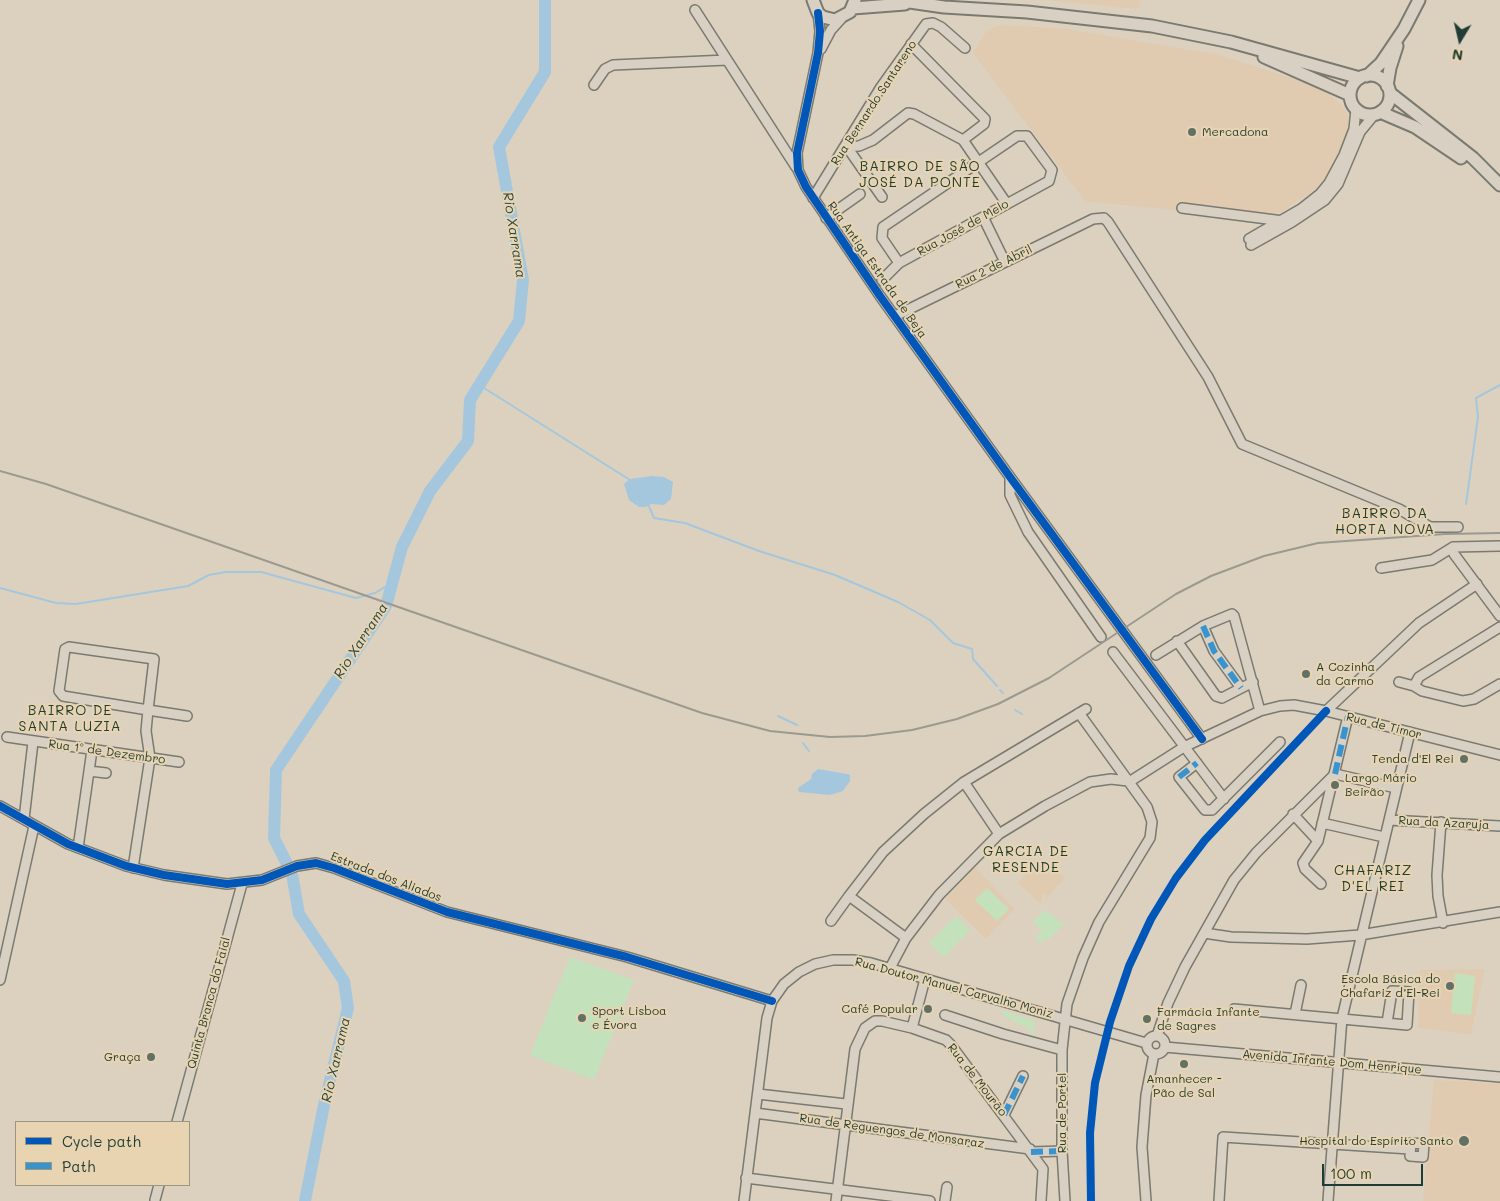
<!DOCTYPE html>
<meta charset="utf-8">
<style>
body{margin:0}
#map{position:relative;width:1500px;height:1201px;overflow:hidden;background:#dcd1bf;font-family:Mali,sans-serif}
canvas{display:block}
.legend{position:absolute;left:15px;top:1121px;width:175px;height:65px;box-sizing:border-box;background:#e9d4b2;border:1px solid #989880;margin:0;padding:6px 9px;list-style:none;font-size:15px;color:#1f3d34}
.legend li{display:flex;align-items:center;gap:10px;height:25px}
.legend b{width:25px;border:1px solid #989880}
.north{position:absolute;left:1435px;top:15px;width:50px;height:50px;-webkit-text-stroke:4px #e9d4b2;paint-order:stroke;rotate:189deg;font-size:14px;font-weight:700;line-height:20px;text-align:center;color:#1f3d34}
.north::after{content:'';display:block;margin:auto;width:18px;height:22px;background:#1f3d34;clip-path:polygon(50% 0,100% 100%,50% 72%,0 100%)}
.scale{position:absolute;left:1322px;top:1164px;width:101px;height:22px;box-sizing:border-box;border:2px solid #1f3d34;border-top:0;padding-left:6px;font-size:15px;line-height:18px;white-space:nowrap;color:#1f3d34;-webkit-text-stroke:4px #e9d4b2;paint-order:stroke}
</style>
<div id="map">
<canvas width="1500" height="1201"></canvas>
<ul class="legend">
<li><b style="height:6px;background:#0057b8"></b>Cycle path</li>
<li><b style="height:6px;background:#3993ce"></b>Path</li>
</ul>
<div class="north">N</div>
<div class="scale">100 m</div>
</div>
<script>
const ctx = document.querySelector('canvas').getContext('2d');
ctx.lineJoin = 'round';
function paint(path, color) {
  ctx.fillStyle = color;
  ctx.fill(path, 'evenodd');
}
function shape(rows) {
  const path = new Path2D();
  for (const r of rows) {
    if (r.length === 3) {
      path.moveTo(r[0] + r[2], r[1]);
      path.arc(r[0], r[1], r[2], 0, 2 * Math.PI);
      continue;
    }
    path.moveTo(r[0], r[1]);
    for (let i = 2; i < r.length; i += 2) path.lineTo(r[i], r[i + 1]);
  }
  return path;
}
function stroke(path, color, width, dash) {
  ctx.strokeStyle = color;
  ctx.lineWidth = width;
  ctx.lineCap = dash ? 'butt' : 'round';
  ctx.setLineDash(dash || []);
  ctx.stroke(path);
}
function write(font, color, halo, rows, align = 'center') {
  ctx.font = font + ' Mali,sans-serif';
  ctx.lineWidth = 4;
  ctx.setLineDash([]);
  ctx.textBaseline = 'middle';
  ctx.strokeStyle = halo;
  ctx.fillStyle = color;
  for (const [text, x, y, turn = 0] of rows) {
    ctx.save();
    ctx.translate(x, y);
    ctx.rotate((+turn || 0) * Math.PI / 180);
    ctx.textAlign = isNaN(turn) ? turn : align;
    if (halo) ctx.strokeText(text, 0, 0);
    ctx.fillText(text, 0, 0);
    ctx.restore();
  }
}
paint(shape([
 [1046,0,1140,0,1138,9],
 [1005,25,1067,29,1219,55,1314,85,1329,94,1342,105,1348,115,1350,123,1343,145,1325,183,1269,220,1085,201,973,53,986,32,996,26],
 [1049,862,1065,877,1045,901,1046,894,1043,893,1041,904,1018,883,1034,864,1046,865],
 [975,867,1015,909,986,939,945,899],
 [1485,969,1471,1034,1418,1028,1420,970],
 [1434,1080,1500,1083,1500,1201,1423,1201]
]), '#e0cbb1');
paint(shape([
 [987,888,1009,909,997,921,975,900],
 [1045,910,1064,924,1048,940,1046,938,1041,943,1035,938,1042,931,1033,922],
 [956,916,970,930,944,957,929,943],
 [570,957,634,980,594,1080,530,1055],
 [1455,973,1475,976,1471,1015,1451,1013],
 [1000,1010,1035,1021,1033,1037,1030,1036,1031,1030,1004,1016]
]), '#c3e1bb');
paint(shape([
 [652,476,664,477,673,482,671,499,664,505,651,504,646,507,639,507,629,500,624,484,630,479],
 [818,769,847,774,850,775,850,781,843,791,830,795,799,792,798,788,811,779,812,774]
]), '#a5c7de');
stroke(shape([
 [482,380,484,388,630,480],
 [648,504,654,518,685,523,759,551,835,575,898,602,930,620,953,643,972,649,973,659,997,686],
 [1466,504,1478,417,1476,398,1500,385],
 [0,588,56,603,76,604,188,586,209,575,226,572,261,572,356,598,375,593,395,581],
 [1000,690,1003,693],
 [1015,710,1022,714],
 [778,716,797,725],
 [803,743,809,751]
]), '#a5c7de', 2);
stroke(shape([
 [305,1201,324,1105,348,1008,344,981,299,914,292,874,274,838,276,770,386,606,402,547,430,491,468,441,470,400,519,321,523,280,499,147,545,72,545,0]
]), '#a5c7de', 12);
const minor = shape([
 [695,10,796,167],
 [818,13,820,31,818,53,797,153,798,170,806,187,880,296,1010,477,1202,739],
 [911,44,985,119,984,124,963,140],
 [821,49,831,30,841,19],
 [594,85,605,69,613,65,727,60],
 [847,147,859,146,873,140,908,113,914,114,963,140,1007,204],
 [847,147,882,197],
 [813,198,881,87,926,24,933,23,941,27,965,48],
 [1182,208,1283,221],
 [983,217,1005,262],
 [826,218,860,194],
 [1249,239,1301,209,1320,194,1329,183,1344,155,1354,129,1356,109],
 [1251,245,1292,222,1325,200,1338,184,1360,132,1374,115],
 [882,280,899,263,1049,181,1052,170,1027,136,1017,136,883,227,882,238,899,263],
 [895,316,1093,219,1104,218,1108,222,1208,377,1242,444,1399,509,1430,527,1458,527],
 [1010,477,1010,495,1028,532,1101,637],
 [1453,547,1454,554,1500,616],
 [1381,568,1432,560,1453,547,1500,546],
 [1203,626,1214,651,1241,688],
 [1177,641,1216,696,1222,698,1253,682],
 [1113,652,1224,799],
 [1156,655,1203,626,1232,614,1234,616,1260,711],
 [1399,682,1414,686,1422,691,1463,701,1474,699,1500,684],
 [1414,686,1419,677,1500,627],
 [1326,711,1419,623,1477,584],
 [7,737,179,762],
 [1197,763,1179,777,1205,810,1212,810,1280,742],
 [89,771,106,773],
 [1335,774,1396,788],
 [964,782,999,834],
 [1129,782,1184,747,1260,711,1280,706,1294,705,1326,711,1500,755],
 [0,806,68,844,126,866,164,875,227,884,262,880,297,866,316,863,334,868,447,912,627,957,772,1001],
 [1293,814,1318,841],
 [24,819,33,742],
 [1389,820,1500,826],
 [1441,822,1437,875,1438,896,1443,923],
 [1322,823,1384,837],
 [78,848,92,750],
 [133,868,150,758,146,731,148,710,154,659,69,647,65,649,59,691,63,696,148,710,187,716],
 [1321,884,1305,869,1303,863,1318,841,1348,716],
 [831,921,849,896],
 [1204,933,1231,937,1307,939,1360,935,1500,912],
 [906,938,849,896,883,852,924,814,964,782,1086,709],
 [890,968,906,938,939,895,999,834,1045,806,1090,782,1111,779,1128,781],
 [0,980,34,826],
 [1234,1009,1407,1025,1409,992,1392,991,1387,1023],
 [1295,1014,1301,985],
 [945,1015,1003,1034,1062,1050],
 [912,1028,925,979],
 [1156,1045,9],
 [1157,1036,1168,1003,1185,967,1234,880,1256,853,1335,774],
 [1165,1047,1500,1077],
 [758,1094,846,1104],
 [755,1113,1030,1149],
 [1004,1115,1023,1076],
 [177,1122,242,884],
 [1411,1143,1424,1144,1423,1157,1410,1156,1411,1143],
 [1031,1152,1062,1151],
 [746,1178,930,1201],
 [155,1200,159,1185],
 [744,1201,767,1018,772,1001,784,984,799,972,815,964,833,960,853,960,871,963,1146,1043],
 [836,1201,855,1049,865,1028,875,1021,882,1021,912,1028,946,1040,951,1045,1043,1169,1041,1201],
 [945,1201,947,1187],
 [1065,1201,1062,1151,1062,1050,1067,1004,1083,958,1099,922,1150,838,1152,822,1147,807,1079,713],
 [1146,1201,1142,1147,1146,1095,1154,1054],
 [1219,1201,1223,1137,1410,1149],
 [1328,1201,1342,1018,1410,732]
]);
const major = shape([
 [813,0,818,13,823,17,835,20,850,12,855,0],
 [896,0,944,7,1027,12,1152,26,1231,42,1360,78],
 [853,8,905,4],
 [1264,57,1350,95],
 [1370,95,20],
 [1367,76,1381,63,1404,29,1419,0],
 [1387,86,1390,68,1397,46],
 [1390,93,1473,158,1500,185],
 [1380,112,1415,127,1461,158]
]);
stroke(minor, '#7a7a70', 12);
stroke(major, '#7a7a70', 15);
stroke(minor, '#d8d0c3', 9);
stroke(major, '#d8d0c3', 11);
stroke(shape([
 [0,471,46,484,702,713,770,731,830,737,865,736,912,730,957,719,998,704,1049,678,1176,594,1211,576,1264,556,1318,543,1445,534,1500,533]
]), '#9b9a90', 2);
stroke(shape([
 [1203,626,1214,651,1241,688],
 [1335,774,1348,716],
 [1179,777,1197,763],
 [1004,1115,1023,1076],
 [1031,1152,1062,1151]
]), '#3993ce', 6, [12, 6]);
stroke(shape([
 [818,13,820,31,818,53,797,153,798,170,806,187,880,296,1010,477,1202,739],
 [0,806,68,844,126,866,164,875,227,884,262,880,297,866,316,863,334,868,447,912,627,957,772,1001],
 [1091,1201,1090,1133,1095,1083,1110,1022,1129,966,1151,919,1176,878,1205,840,1326,711]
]), '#0057b8', 8);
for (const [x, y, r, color] of [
 [1192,132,5,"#617165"],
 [1306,674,5,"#617165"],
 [1464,759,5,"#617165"],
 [1335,785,5,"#617165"],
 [1450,986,5,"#617165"],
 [928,1009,5,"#617165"],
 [582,1018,5,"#617165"],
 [1147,1019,5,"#617165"],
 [151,1057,5,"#617165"],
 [1184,1064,5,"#617165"],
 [1464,1141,6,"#617165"]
]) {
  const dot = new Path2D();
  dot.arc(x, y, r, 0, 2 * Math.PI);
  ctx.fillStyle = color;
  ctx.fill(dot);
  stroke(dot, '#e9d4b2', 2);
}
write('12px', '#1f3d34', '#e9d4b2', [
 ["Rua Bernardo Santareno",874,103,-57],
 ["Rua José de Melo",963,228,-29],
 ["Rua 2 de Abril",994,267,-26],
 ["Rua Antiga Estrada de Beja",877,270,55],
 ["Rua de Timor",1384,726,14],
 ["Rua 1º de Dezembro",107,752,8],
 ["Rua da Azaruja",1444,823,3],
 ["Estrada dos Aliados",386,877,21],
 ["Rua Doutor Manuel Carvalho Moniz",954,988,15],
 ["Quinta Branca do Faial",209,1003,-75],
 ["Avenida Infante Dom Henrique",1332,1062,5],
 ["Rua de Mourão",977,1080,52],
 ["Rua de Portel",1062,1113,-90],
 ["Rua de Reguengos de Monsaraz",892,1131,8]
]);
write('12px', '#1f3d34', '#e9d4b2', [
 ["Mercadona",1202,132],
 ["A Cozinha",1316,667],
 ["da Carmo",1316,681],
 ["Tenda d'El Rei",1454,759,"right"],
 ["Largo Mário",1345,778],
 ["Beirão",1345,792],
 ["Escola Básica do",1440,979,"right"],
 ["Chafariz d’El-Rei",1440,993,"right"],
 ["Café Popular",918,1009,"right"],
 ["Sport Lisboa",592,1011],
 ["e Évora",592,1025],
 ["Farmácia Infante",1157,1012],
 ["de Sagres",1157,1026],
 ["Graça",141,1057,"right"],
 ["Amanhecer -",1184,1079,"center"],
 ["Pão de Sal",1184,1093,"center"],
 ["Hospital do Espírito Santo",1453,1141,"right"]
], 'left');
ctx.letterSpacing = '1px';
write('14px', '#1f3d34', '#e9d4b2', [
 ["BAIRRO DE SÃO",920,167],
 ["JOSÉ DA PONTE",920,183],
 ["BAIRRO DA",1385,514],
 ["HORTA NOVA",1385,530],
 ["BAIRRO DE",70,711],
 ["SANTA LUZIA",70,727],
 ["GARCIA DE",1026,852],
 ["RESENDE",1026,868],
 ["CHAFARIZ",1373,871],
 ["D'EL REI",1373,887]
]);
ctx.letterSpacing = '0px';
write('italic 14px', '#2a4a46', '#e9d4b2', [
 ["Rio Xarrama",514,235,81],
 ["Rio Xarrama",361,641,-57],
 ["Rio Xarrama",336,1060,-77]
]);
</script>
